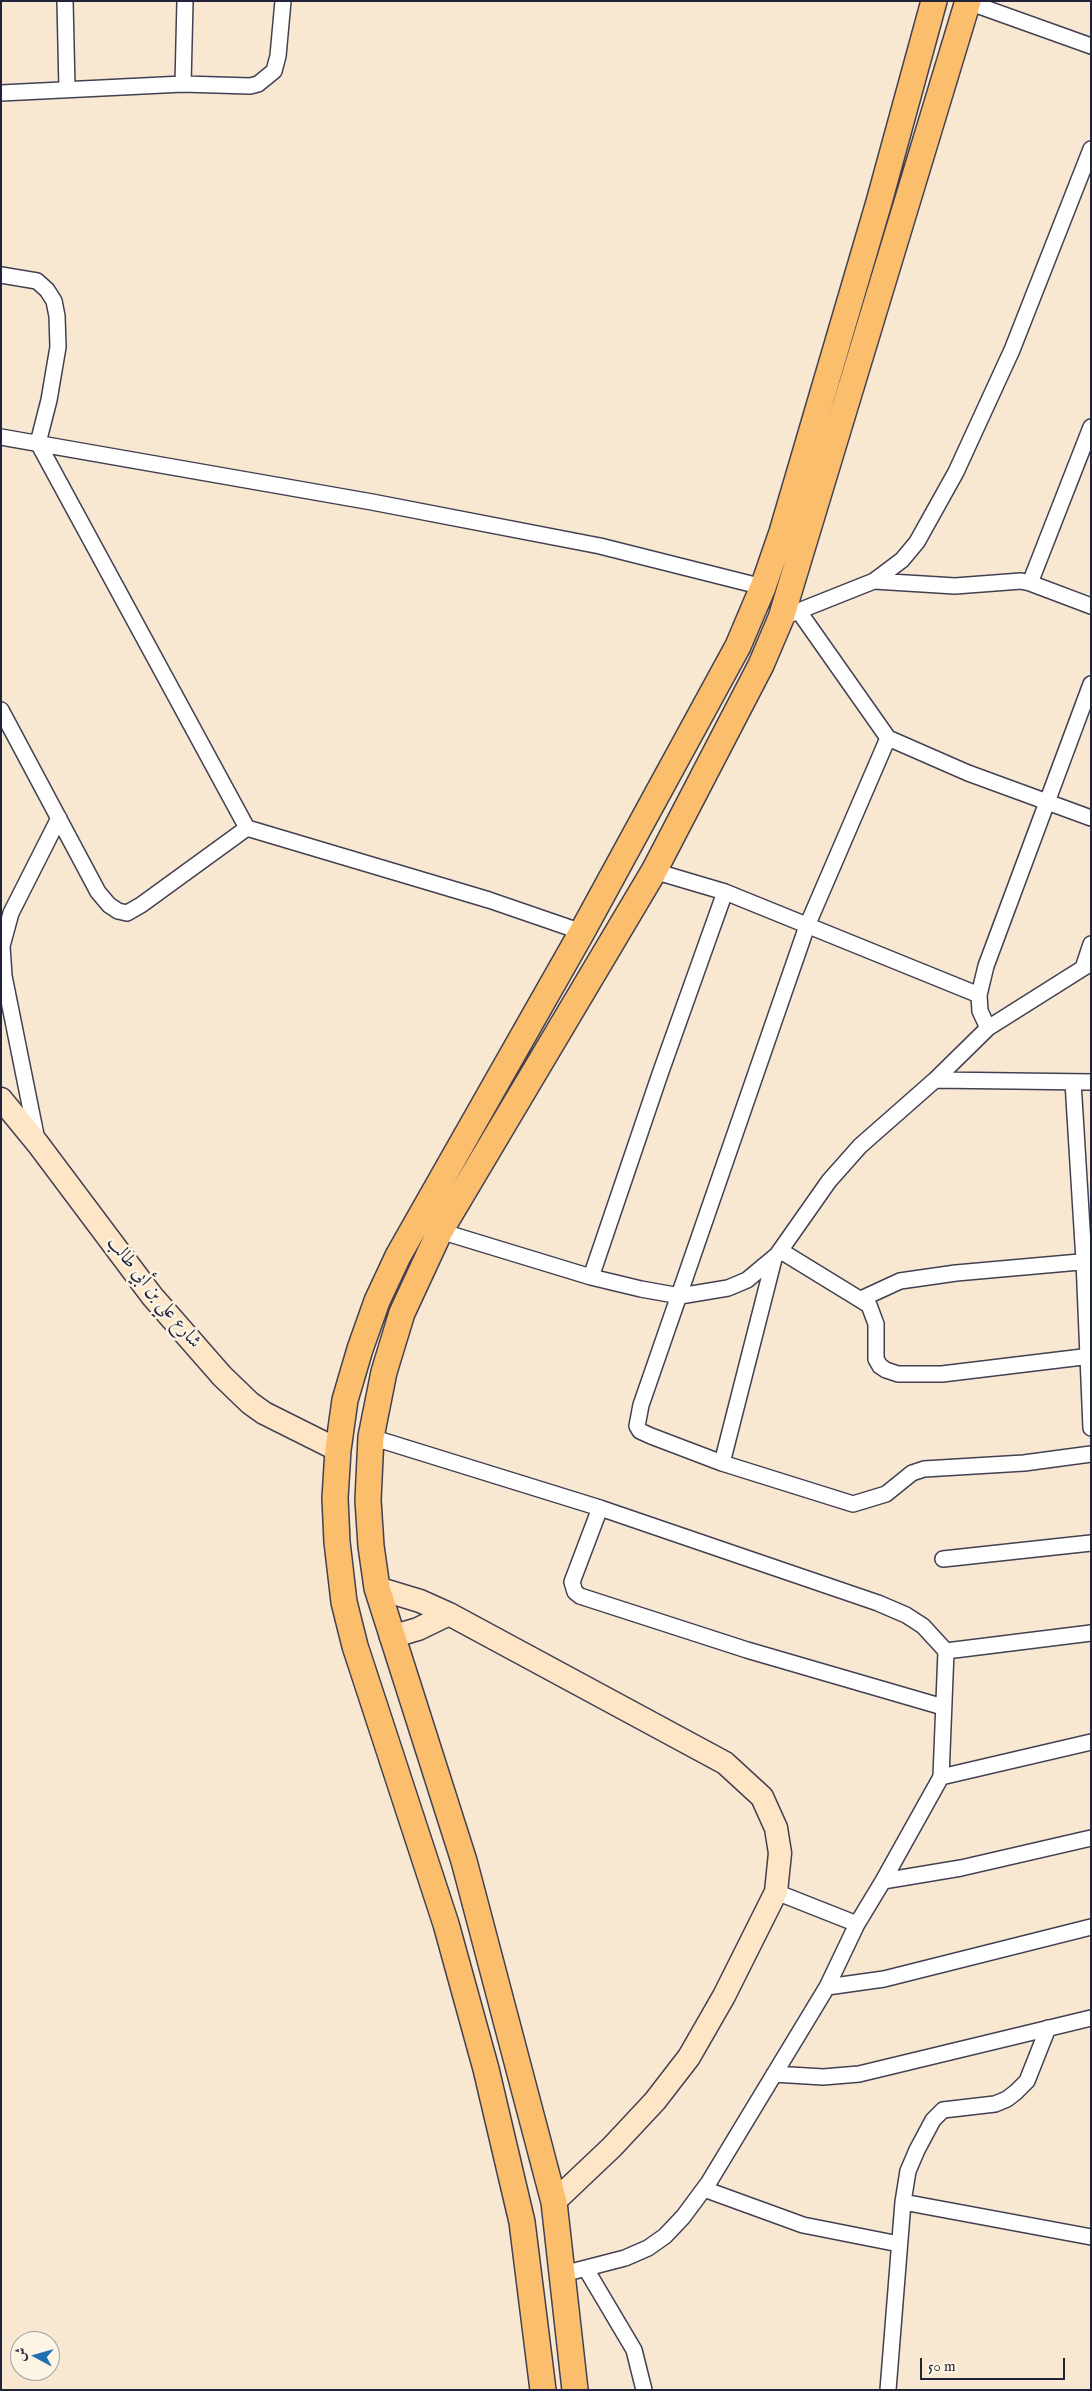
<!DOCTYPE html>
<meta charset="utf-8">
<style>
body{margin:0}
#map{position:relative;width:1092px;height:2391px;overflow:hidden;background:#f8e8d1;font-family:"IM FELL English",Amiri,serif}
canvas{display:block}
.frame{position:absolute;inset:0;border:2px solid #22223b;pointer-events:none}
.north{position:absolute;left:10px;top:2331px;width:50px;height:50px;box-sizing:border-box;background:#fcf5e5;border:1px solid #a5a1a1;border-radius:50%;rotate:276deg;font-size:14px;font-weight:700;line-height:20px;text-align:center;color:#22223b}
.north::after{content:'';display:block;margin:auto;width:18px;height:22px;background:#1f6fb2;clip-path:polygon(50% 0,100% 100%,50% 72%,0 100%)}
.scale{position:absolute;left:920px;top:2358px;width:145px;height:22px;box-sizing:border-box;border:2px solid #22223b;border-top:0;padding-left:6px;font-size:15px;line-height:18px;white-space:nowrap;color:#22223b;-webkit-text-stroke:4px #fcf5e5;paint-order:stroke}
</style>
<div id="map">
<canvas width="1092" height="2391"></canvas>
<div class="frame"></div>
<div class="north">ش</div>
<div class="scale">50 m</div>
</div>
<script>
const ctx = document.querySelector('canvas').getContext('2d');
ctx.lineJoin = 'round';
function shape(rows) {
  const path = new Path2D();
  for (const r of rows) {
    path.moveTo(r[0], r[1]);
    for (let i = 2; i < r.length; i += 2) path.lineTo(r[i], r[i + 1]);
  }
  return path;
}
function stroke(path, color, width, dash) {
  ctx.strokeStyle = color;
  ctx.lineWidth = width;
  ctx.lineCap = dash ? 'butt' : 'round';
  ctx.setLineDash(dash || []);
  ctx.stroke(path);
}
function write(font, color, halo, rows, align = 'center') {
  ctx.font = font + ' "IM FELL English",Amiri,serif';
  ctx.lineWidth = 5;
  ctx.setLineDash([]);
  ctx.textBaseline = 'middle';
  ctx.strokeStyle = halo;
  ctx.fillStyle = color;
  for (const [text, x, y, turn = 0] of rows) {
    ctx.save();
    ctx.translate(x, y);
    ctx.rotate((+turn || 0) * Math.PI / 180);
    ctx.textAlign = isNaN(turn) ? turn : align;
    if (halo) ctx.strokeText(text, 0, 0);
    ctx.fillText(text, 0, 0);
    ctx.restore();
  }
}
const street = shape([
 [65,1,67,89],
 [968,2,1091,46],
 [183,84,185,1],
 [1,93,183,84,250,86,258,84,274,71,278,56,283,1],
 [1,275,37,281,47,290,54,301,57,316,58,347,49,400,38,443,247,828,489,900,582,932],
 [1,437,372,502,600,546,763,587],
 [874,581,955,586,1021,581,1030,583,1091,606],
 [1030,583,1091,427],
 [800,613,888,738,968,773,1091,818],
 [781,618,874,581,902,560,917,542,956,472,1012,350,1091,149],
 [1,710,98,892,109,905,118,911,127,913,141,905,247,828],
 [888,738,807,926,641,1405,637,1426,640,1431,651,1436,722,1463,853,1504,886,1494,912,1473,924,1469,1024,1463,1091,1454],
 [725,892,979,995],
 [1083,968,1091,944],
 [988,1028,980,1011,979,995,986,966,1091,684],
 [935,1080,1091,1082],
 [1073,1082,1084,1261,1091,1428],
 [37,1140,4,976,2,946,11,913,59,818],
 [440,1231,591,1277,641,1289,680,1296,728,1288,747,1280,777,1255,829,1181,860,1146,935,1080,988,1028,1091,963],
 [781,1251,869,1305,876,1324,876,1359,880,1366,886,1370,898,1374,942,1374,1091,1356],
 [591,1277,660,1074,725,892,654,871],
 [861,1299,900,1281,956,1273,1091,1261],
 [371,1437,600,1508,878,1603,906,1615,923,1626,946,1651],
 [722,1463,774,1259],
 [600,1508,572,1582,575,1592,580,1596,747,1650,943,1707],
 [943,1559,1091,1543],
 [941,1777,946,1651,1091,1633],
 [883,1881,961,1868,1091,1838],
 [776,1892,857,1924],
 [827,1987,884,1979,1091,1927],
 [774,2074,823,2077,859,2074,1091,2018],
 [704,2189,803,2225,899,2244],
 [903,2202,1091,2237],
 [586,2269,634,2350,644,2390],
 [563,2274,625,2258,648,2248,665,2236,683,2217,709,2182,827,1987,857,1924,883,1881,941,1777,1091,1742],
 [888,2390,903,2202,908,2171,917,2150,933,2120,943,2110,995,2104,1007,2099,1016,2092,1027,2081,1048,2028]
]);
const secondary = shape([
 [1,1099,38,1144,152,1296,222,1376,250,1403,264,1413,338,1450],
 [377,1588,420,1601,449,1614,725,1763,762,1797,776,1828,780,1853,776,1892,724,1996,689,2057,655,2101,612,2147,554,2202],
 [391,1637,418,1629,449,1614]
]);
const primary = shape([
 [543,2390,522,2222,486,2069,446,1924,355,1646,344,1602,337,1542,335,1498,338,1450,345,1400,360,1349,377,1301,398,1256,582,932,738,646,763,587,782,532,879,202,934,1],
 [575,2390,554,2202,464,1861,377,1588,371,1546,368,1500,371,1437,384,1372,402,1313,440,1231,654,871,761,665,781,618,968,1]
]);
stroke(street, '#424052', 18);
stroke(secondary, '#424052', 25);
stroke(primary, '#424052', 28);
stroke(street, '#fff', 15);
stroke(secondary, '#fde5c5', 22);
stroke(primary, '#fabe6d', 25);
write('19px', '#22223b', '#fcf5e5', [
 ["شارع علي بن أبي طالب",153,1293,51]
]);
</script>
